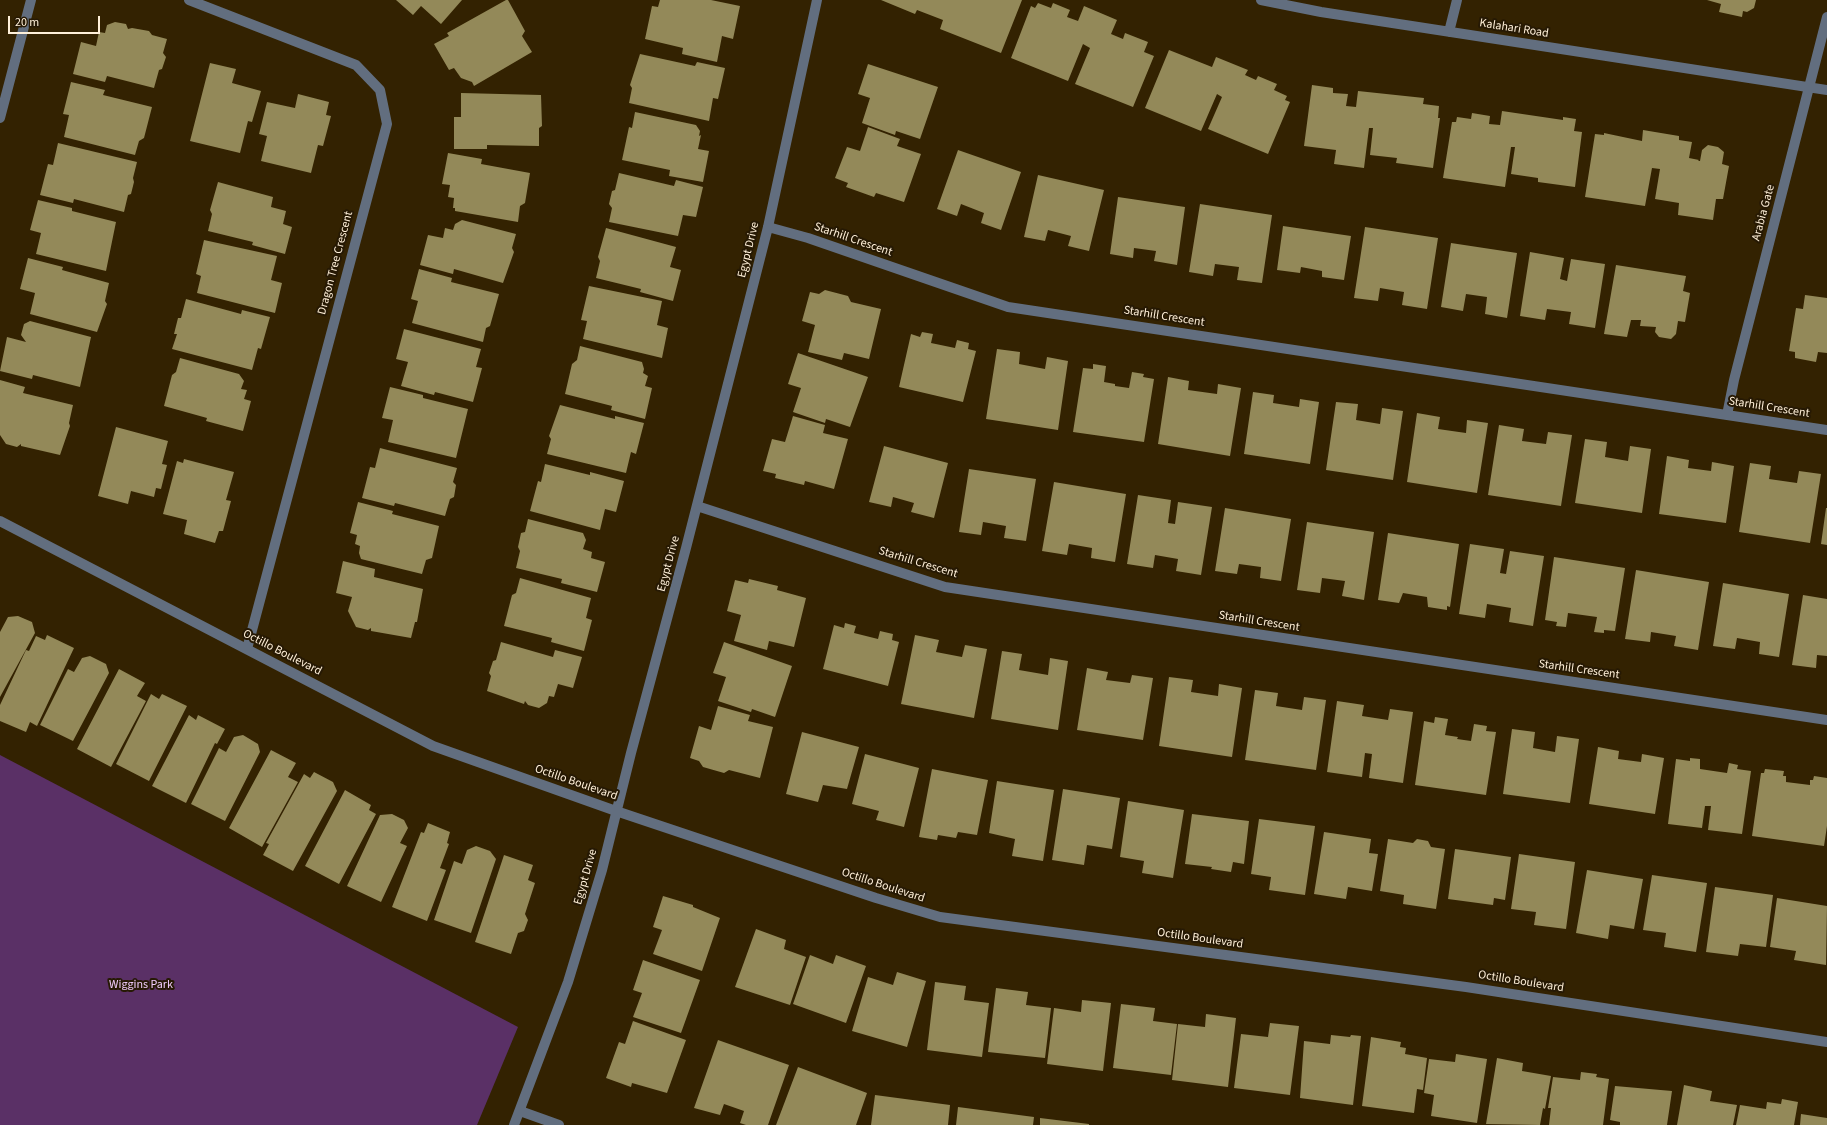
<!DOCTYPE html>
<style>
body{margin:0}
#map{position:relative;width:1827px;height:1125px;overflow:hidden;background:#332201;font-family:"Source Sans 3",sans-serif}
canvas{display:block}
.scale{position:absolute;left:8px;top:16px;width:92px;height:18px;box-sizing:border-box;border:2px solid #fff0d9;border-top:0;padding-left:5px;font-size:12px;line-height:14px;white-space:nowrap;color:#fff0d9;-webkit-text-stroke:3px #261904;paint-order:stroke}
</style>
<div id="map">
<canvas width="1827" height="1125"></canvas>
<div class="scale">20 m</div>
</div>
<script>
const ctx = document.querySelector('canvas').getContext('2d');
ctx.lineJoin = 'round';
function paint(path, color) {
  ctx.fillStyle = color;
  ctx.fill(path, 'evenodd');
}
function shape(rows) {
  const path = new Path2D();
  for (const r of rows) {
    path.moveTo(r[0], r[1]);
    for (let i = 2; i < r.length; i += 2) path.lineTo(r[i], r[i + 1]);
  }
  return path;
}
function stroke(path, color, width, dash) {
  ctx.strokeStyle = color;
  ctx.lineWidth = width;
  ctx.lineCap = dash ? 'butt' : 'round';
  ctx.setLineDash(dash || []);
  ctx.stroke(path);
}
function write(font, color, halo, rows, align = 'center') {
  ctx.font = font + ' "Source Sans 3",sans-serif';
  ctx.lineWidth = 4;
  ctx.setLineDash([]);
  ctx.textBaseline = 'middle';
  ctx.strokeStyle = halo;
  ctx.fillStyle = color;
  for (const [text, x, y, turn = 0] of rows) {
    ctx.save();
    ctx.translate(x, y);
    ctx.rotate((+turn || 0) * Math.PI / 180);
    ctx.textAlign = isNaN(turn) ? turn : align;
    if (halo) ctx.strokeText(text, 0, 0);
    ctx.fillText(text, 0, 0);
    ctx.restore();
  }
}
paint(shape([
 [0,755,518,1027,477,1125,0,1125]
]), '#5a3066');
paint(shape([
 [396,0,462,0,441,24,421,6,413,15],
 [506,0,508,0,525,31,522,36,532,52,474,86,472,82,461,78,454,68,449,70,434,44,449,36,447,33],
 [660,0,711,0,740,6,733,39,722,36,717,62,682,54,683,48,645,39,652,6,658,7],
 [881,0,1022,0,1001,53,940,29,943,20,917,10,915,14],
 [1707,0,1756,0,1754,8,1747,12,1743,11,1742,17,1719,12,1721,4],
 [1038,3,1051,8,1053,3,1070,10,1067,17,1078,21,1084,6,1117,20,1111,34,1123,39,1125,33,1148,42,1144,52,1154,56,1133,107,1075,84,1090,48,1083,44,1068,81,1011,58,1031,6,1035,8],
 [115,22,126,24,128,29,132,28,149,31,152,35,167,39,163,53,166,57,162,69,159,70,154,88,107,76,105,82,73,74,81,42,96,46,99,32,105,33,107,25],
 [1169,50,1212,67,1216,57,1248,70,1245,75,1256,80,1258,76,1277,84,1274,90,1287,96,1285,100,1290,102,1268,154,1208,129,1222,97,1217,94,1201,131,1145,108],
 [640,54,695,66,697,62,725,68,718,99,713,98,709,121,629,103,632,88,630,85],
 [210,63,236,69,232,83,261,91,252,122,248,121,240,153,190,141],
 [868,64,938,87,920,139,896,131,895,135,862,123,870,98,858,94],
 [71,82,105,90,103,95,152,107,144,138,139,141,135,155,64,137,69,115,63,114],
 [1312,85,1333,88,1333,93,1348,94,1346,106,1356,107,1358,91,1424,98,1423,104,1439,106,1438,118,1440,118,1433,168,1396,163,1397,158,1370,155,1373,128,1369,128,1364,168,1334,164,1336,150,1304,146],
 [461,93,541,95,542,126,539,128,539,146,487,145,487,149,454,149,454,117,461,117],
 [298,94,329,102,326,115,331,116,323,146,318,145,311,173,261,161,267,136,259,134,267,102,295,108],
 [1502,111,1563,120,1563,117,1576,119,1574,131,1582,132,1575,187,1538,182,1538,178,1511,174,1515,147,1511,147,1505,187,1443,178,1452,122,1456,122,1457,117,1471,119,1472,113,1490,116,1489,124,1500,125],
 [635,112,696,125,700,131,699,136,701,135,698,149,709,151,703,182,669,176,670,170,622,160,629,127,632,128],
 [868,127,900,139,897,146,921,154,904,202,876,193,874,197,846,187,848,183,835,178,847,147,860,151],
 [1643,130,1679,136,1679,140,1692,142,1689,158,1699,160,1698,161,1700,161,1702,150,1708,145,1718,147,1724,152,1722,164,1729,166,1723,199,1716,199,1713,220,1678,215,1679,203,1655,199,1660,169,1652,168,1645,206,1585,197,1595,134,1604,135,1604,133,1642,141],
 [58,143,137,162,133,178,134,182,131,194,128,195,124,212,74,199,73,203,40,195,48,164,53,165],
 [958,150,1021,172,1001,230,981,223,984,213,961,204,957,216,937,209],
 [448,153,482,159,481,164,530,173,525,203,520,206,518,222,455,211,455,208,453,208,454,198,448,197,450,185,442,184],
 [619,173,674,186,676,180,703,187,696,217,683,215,678,236,609,222,612,208,609,204,612,191,615,190],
 [1038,175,1104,190,1089,251,1068,246,1071,236,1048,230,1045,241,1024,237],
 [218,182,273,197,271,207,286,211,283,224,292,227,285,254,252,245,253,242,208,231,212,214,210,210],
 [1118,197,1185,207,1177,265,1154,261,1156,251,1134,248,1133,258,1110,254],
 [38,200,72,208,72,211,116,222,106,271,36,254,41,233,30,230],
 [1200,204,1272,215,1262,283,1237,280,1239,267,1215,264,1213,276,1189,272],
 [462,220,516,234,512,248,514,252,503,283,454,269,453,274,420,265,428,235,443,238,445,228,453,230,455,224],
 [1283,226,1351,236,1344,280,1322,277,1322,271,1301,267,1300,273,1277,270],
 [1365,227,1438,238,1427,309,1402,305,1404,292,1380,288,1378,301,1354,298],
 [606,228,676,247,670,267,681,270,673,301,640,292,641,289,596,278,600,261,598,257],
 [204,240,277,256,271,280,282,283,275,313,197,293,201,276,196,274],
 [1451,243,1517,253,1507,318,1485,314,1487,297,1466,294,1463,311,1441,307],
 [1530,252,1564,258,1560,279,1567,281,1571,259,1605,264,1595,328,1569,324,1571,312,1547,309,1545,320,1520,316],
 [28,258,63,267,62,270,109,283,105,301,107,304,97,332,30,314,35,293,20,289],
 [1616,265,1686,276,1683,291,1690,293,1685,322,1678,321,1676,334,1671,339,1659,337,1655,332,1656,327,1640,326,1641,320,1631,320,1627,337,1604,334],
 [419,269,452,278,451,282,499,294,490,326,486,328,483,342,412,323,418,301,411,299],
 [589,286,662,301,657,325,668,328,662,358,583,339,587,321,581,320],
 [825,290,848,296,851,302,881,309,869,359,844,353,842,360,808,352,815,325,802,321,810,292,819,294],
 [1805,295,1827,298,1827,353,1818,352,1816,362,1795,358,1795,352,1789,351,1796,308,1803,309],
 [186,299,241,314,242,310,270,317,261,349,258,348,252,370,172,349,177,334,174,334,178,318,181,318],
 [30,321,91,337,80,387,33,375,32,379,0,371,7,337,26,342,21,335,24,324],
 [404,329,481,349,476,367,482,368,473,402,435,392,434,395,401,386,408,362,396,359],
 [922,332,933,334,931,343,955,348,957,340,969,343,968,349,976,351,963,402,899,387,911,334,920,337],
 [580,346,642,362,644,369,643,373,648,376,645,386,652,388,645,419,611,410,612,406,565,394,572,364,577,360],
 [997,349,1020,352,1019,364,1045,369,1047,357,1068,361,1058,430,986,419],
 [798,353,868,377,850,427,826,419,825,423,793,412,801,388,788,384],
 [180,358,239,374,244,381,241,389,247,390,244,399,251,401,243,431,206,421,207,418,164,406,172,375,176,372],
 [1093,364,1106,366,1104,382,1115,384,1115,386,1129,388,1132,372,1144,374,1143,377,1154,379,1144,442,1073,432,1083,368,1093,369],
 [1168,377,1189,381,1188,390,1217,394,1218,384,1241,388,1230,456,1158,444],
 [0,380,25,387,23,393,73,405,69,423,70,426,60,455,21,446,21,444,17,447,6,444,0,435],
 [390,387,423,395,423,398,468,409,456,458,388,442,393,420,382,418],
 [1253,392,1274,395,1273,403,1299,407,1300,399,1319,402,1310,464,1244,454],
 [1336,402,1358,404,1356,420,1380,424,1382,408,1403,411,1393,480,1326,470],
 [560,405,615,419,615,416,644,423,636,454,631,452,626,473,547,454,551,439,549,436],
 [1417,413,1440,417,1438,429,1466,433,1467,420,1488,423,1477,493,1407,482],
 [793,416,825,425,823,433,848,439,834,489,805,481,804,485,775,478,776,474,763,471,772,439,785,442],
 [1499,425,1524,429,1522,441,1546,444,1548,432,1572,435,1561,506,1488,495],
 [116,427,168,441,162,464,167,465,161,489,156,488,154,497,131,491,128,504,98,496],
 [1585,439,1607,442,1605,457,1628,461,1630,446,1651,449,1642,513,1575,503],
 [884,446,948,463,934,518,911,512,914,503,893,497,891,507,869,502],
 [380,448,457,468,453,482,456,485,454,497,450,499,445,516,395,503,394,506,362,498,370,467,375,468],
 [1667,456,1689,460,1688,468,1711,471,1712,462,1734,466,1726,523,1659,514],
 [184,459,234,472,226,500,231,501,223,531,219,531,215,543,184,534,187,520,163,514,177,461,183,463],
 [1750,463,1771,466,1769,479,1797,483,1799,471,1821,474,1810,543,1739,532],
 [545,464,590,475,590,472,624,481,616,512,605,509,600,530,530,511,538,481,541,482],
 [969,469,1036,479,1026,541,1004,538,1006,526,983,522,981,535,959,532],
 [1054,482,1126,494,1115,562,1091,558,1092,548,1069,544,1067,555,1042,551],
 [1138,495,1171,500,1168,523,1175,524,1178,502,1212,507,1201,575,1176,571,1178,559,1155,555,1153,568,1127,564],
 [358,502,393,511,392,514,439,526,432,558,426,560,422,574,361,559,359,553,360,546,355,544,357,535,350,533],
 [1225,508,1291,519,1281,581,1260,578,1261,567,1239,564,1237,574,1215,571],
 [1826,508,1827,508,1827,545,1821,544],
 [528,519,583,533,586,540,583,549,592,552,591,558,605,562,597,592,561,583,562,579,516,568,520,551,518,547,521,533,525,532],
 [1307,522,1374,532,1364,600,1342,596,1345,581,1322,578,1320,593,1297,590],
 [1388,533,1459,544,1450,607,1447,606,1447,610,1428,607,1427,597,1403,593,1399,603,1378,600],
 [1470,544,1504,549,1500,573,1506,574,1510,551,1544,556,1533,626,1509,622,1511,608,1487,604,1485,618,1459,614],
 [1554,557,1625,568,1615,631,1604,630,1604,633,1594,632,1597,617,1568,613,1566,627,1556,626,1557,622,1545,620],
 [343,561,375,569,374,577,423,589,417,622,415,622,411,638,371,631,371,628,368,630,356,627,348,611,352,597,336,593],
 [1636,570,1709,582,1698,650,1674,646,1676,636,1651,632,1650,642,1625,639],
 [520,578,591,598,586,618,592,620,584,651,551,642,552,638,504,626,512,595,516,593],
 [749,579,778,586,777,590,806,598,794,647,769,641,767,650,734,641,741,615,727,611,735,580,748,583],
 [1723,583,1789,594,1779,657,1759,654,1760,642,1737,638,1735,649,1713,646],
 [1803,595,1827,599,1827,656,1817,655,1816,668,1792,665],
 [18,616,32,622,35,633,0,697,0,632,8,617],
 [845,623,856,626,854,633,878,639,880,631,893,634,892,640,899,642,888,686,823,669,834,625,844,628],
 [47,635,74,648,37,726,30,722,26,732,0,721,0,705,26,650,29,651,36,636,45,640],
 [915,635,939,640,936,652,962,657,965,645,987,649,974,718,901,704],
 [501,642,553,657,555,650,582,657,573,688,558,684,554,697,549,696,547,703,539,708,528,705,525,701,524,704,487,691,491,676,489,673,493,661,496,660],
 [724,642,792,666,775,717,752,709,751,712,718,701,726,677,713,673],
 [1002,651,1022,654,1019,670,1048,675,1050,658,1068,661,1058,730,991,719],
 [90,656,106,664,109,673,73,741,40,725,68,669,74,672,82,658],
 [1087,668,1108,672,1106,680,1130,683,1132,675,1153,678,1143,740,1077,730],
 [119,669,145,683,137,696,146,701,111,767,77,749],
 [1169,677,1193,680,1191,692,1218,696,1219,684,1242,688,1232,757,1159,746],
 [1255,690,1278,693,1276,706,1302,710,1304,697,1326,700,1316,770,1245,760],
 [151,694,159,699,162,694,187,706,149,781,116,764],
 [1337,701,1364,705,1362,716,1388,720,1390,709,1413,712,1403,783,1369,778,1372,754,1365,753,1362,777,1327,772],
 [718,706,750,715,748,721,773,727,760,778,729,770,724,773,703,767,699,761,690,758,699,726,711,730],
 [189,715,196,720,198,715,225,729,217,744,215,743,186,803,152,786],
 [1435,717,1448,719,1445,735,1458,737,1457,739,1471,741,1474,724,1487,726,1486,731,1496,732,1486,795,1415,785,1424,721,1434,723],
 [1512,729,1535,732,1533,748,1555,752,1557,736,1579,739,1570,803,1503,794],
 [802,732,859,747,847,789,823,785,818,802,786,794],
 [243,735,258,744,260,752,225,821,191,804,219,748,226,752,234,737],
 [1598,747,1619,751,1618,759,1641,762,1642,754,1664,758,1655,814,1589,804],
 [271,750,296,763,288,777,298,782,262,847,229,828],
 [865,754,919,768,904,827,876,820,879,811,852,804],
 [1690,758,1700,759,1700,769,1727,773,1729,763,1738,765,1737,769,1751,771,1742,834,1708,830,1711,806,1705,806,1702,828,1668,824,1676,759,1690,761],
 [932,769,988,780,977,835,958,832,956,838,938,835,937,840,919,837],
 [1765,769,1784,771,1783,776,1786,776,1786,782,1810,785,1810,780,1813,780,1814,776,1827,778,1827,826,1824,846,1752,836,1761,773,1764,773],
 [314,772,333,782,337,791,293,871,263,855,269,844,266,843,304,774,310,778],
 [997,781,1054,790,1043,861,1012,856,1015,839,989,833],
 [1063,789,1120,798,1112,849,1087,845,1084,865,1052,860],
 [345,790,371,805,369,810,376,814,339,884,305,866],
 [1128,801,1184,810,1173,878,1142,873,1144,861,1120,857],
 [392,814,404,820,408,828,400,843,407,846,381,902,347,886,380,815],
 [1192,814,1249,821,1244,864,1233,862,1231,872,1211,869,1212,867,1185,864],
 [1259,819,1315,826,1305,895,1269,890,1271,877,1251,874],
 [428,823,450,832,447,843,449,844,440,868,446,870,427,921,392,907,421,832,424,833],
 [1324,832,1371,839,1369,853,1378,854,1372,891,1348,887,1346,899,1314,894],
 [1388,839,1413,843,1417,839,1428,841,1431,847,1445,849,1436,909,1403,904,1404,895,1380,891],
 [476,846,490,851,496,859,471,933,434,920,454,861,462,864,467,850],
 [1455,849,1511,857,1505,900,1494,898,1493,905,1448,899],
 [1519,854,1575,862,1566,929,1534,925,1536,912,1511,909],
 [504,855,533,865,528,880,535,883,525,914,528,920,524,931,518,933,511,954,475,942],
 [1587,870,1643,879,1634,929,1610,925,1608,939,1576,933],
 [1652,875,1707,883,1696,952,1664,947,1666,933,1643,930],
 [1715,887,1773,895,1766,947,1740,944,1738,956,1706,952],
 [663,896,693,905,693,907,720,918,702,971,653,954,662,930,653,927],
 [1777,898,1827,906,1826,965,1794,960,1796,951,1770,947],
 [756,929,786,940,784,949,806,957,790,1005,735,987],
 [810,955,833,964,836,955,866,966,846,1023,793,1004],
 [643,960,700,980,681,1033,633,1017,642,993,633,990],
 [897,972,926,981,907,1047,852,1031,868,977,893,985],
 [935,982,966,986,964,1000,989,1003,982,1057,927,1050],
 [996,988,1028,992,1026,1005,1051,1008,1045,1058,988,1052],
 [1082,1000,1111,1003,1103,1071,1047,1064,1054,1008,1081,1012],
 [1121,1004,1155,1008,1153,1021,1177,1024,1171,1075,1113,1068],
 [1206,1014,1236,1018,1228,1087,1172,1080,1178,1024,1205,1027],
 [633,1021,686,1040,667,1093,632,1083,631,1087,606,1078,619,1042,625,1044],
 [1270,1023,1299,1026,1290,1095,1234,1088,1241,1034,1268,1037],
 [1331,1035,1350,1037,1351,1035,1361,1036,1353,1105,1300,1098,1304,1041,1330,1044],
 [1371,1037,1401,1042,1400,1047,1406,1048,1405,1054,1427,1058,1423,1090,1417,1089,1414,1113,1362,1106],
 [718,1040,789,1065,768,1125,746,1125,740,1123,744,1111,724,1104,720,1115,694,1108],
 [1456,1054,1487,1059,1477,1123,1431,1116,1434,1095,1424,1093,1429,1059,1455,1062],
 [1497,1058,1523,1063,1522,1071,1551,1076,1545,1109,1543,1108,1540,1125,1486,1124],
 [798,1067,867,1093,856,1125,776,1125],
 [1581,1072,1597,1074,1596,1077,1609,1079,1603,1125,1549,1125,1551,1108,1548,1108,1553,1077,1580,1080],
 [1684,1085,1712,1091,1710,1101,1737,1105,1733,1125,1677,1125],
 [1615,1086,1672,1091,1667,1125,1620,1125,1620,1122,1610,1120],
 [875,1095,950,1105,948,1125,871,1125],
 [1782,1099,1798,1102,1794,1125,1736,1125,1740,1105,1766,1109,1767,1102,1781,1104],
 [958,1107,1034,1117,1033,1125,956,1125],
 [1801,1114,1827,1118,1827,1125,1800,1125],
 [1040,1118,1089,1124,1089,1125,1040,1125]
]), '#938959');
stroke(shape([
 [189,0,356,65,380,90,387,124,247,649],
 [1261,0,1321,12,1827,90],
 [1449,32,1457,0],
 [0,118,31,0],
 [768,227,808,238,1008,307,1827,430],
 [1727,415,1734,380,1827,17],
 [697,506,945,587,1827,720],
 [0,521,433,746,616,811,876,898,940,917,1466,987,1827,1042],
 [520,1111,559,1125],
 [514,1125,568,982,602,870,631,753,686,548,768,227,817,0]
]), '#626e7f', 10);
write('12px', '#fff0d9', '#261904', [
 ["Kalahari Road",1514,29,9],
 ["Arabia Gate",1764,213,-75],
 ["Starhill Crescent",853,240,19],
 ["Egypt Drive",749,250,-76],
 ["Dragon Tree Crescent",336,263,-75],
 ["Starhill Crescent",1164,317,9],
 ["Starhill Crescent",1769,408,9],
 ["Starhill Crescent",918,563,17],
 ["Egypt Drive",669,564,-75],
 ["Starhill Crescent",1259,622,9],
 ["Octillo Boulevard",282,653,27],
 ["Starhill Crescent",1579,670,8],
 ["Octillo Boulevard",576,783,19],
 ["Egypt Drive",586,877,-74],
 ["Octillo Boulevard",883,886,18],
 ["Octillo Boulevard",1200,939,8],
 ["Octillo Boulevard",1521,982,9]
]);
write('12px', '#f0cbfb', '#261904', [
 ["Wiggins Park",141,985]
]);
</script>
